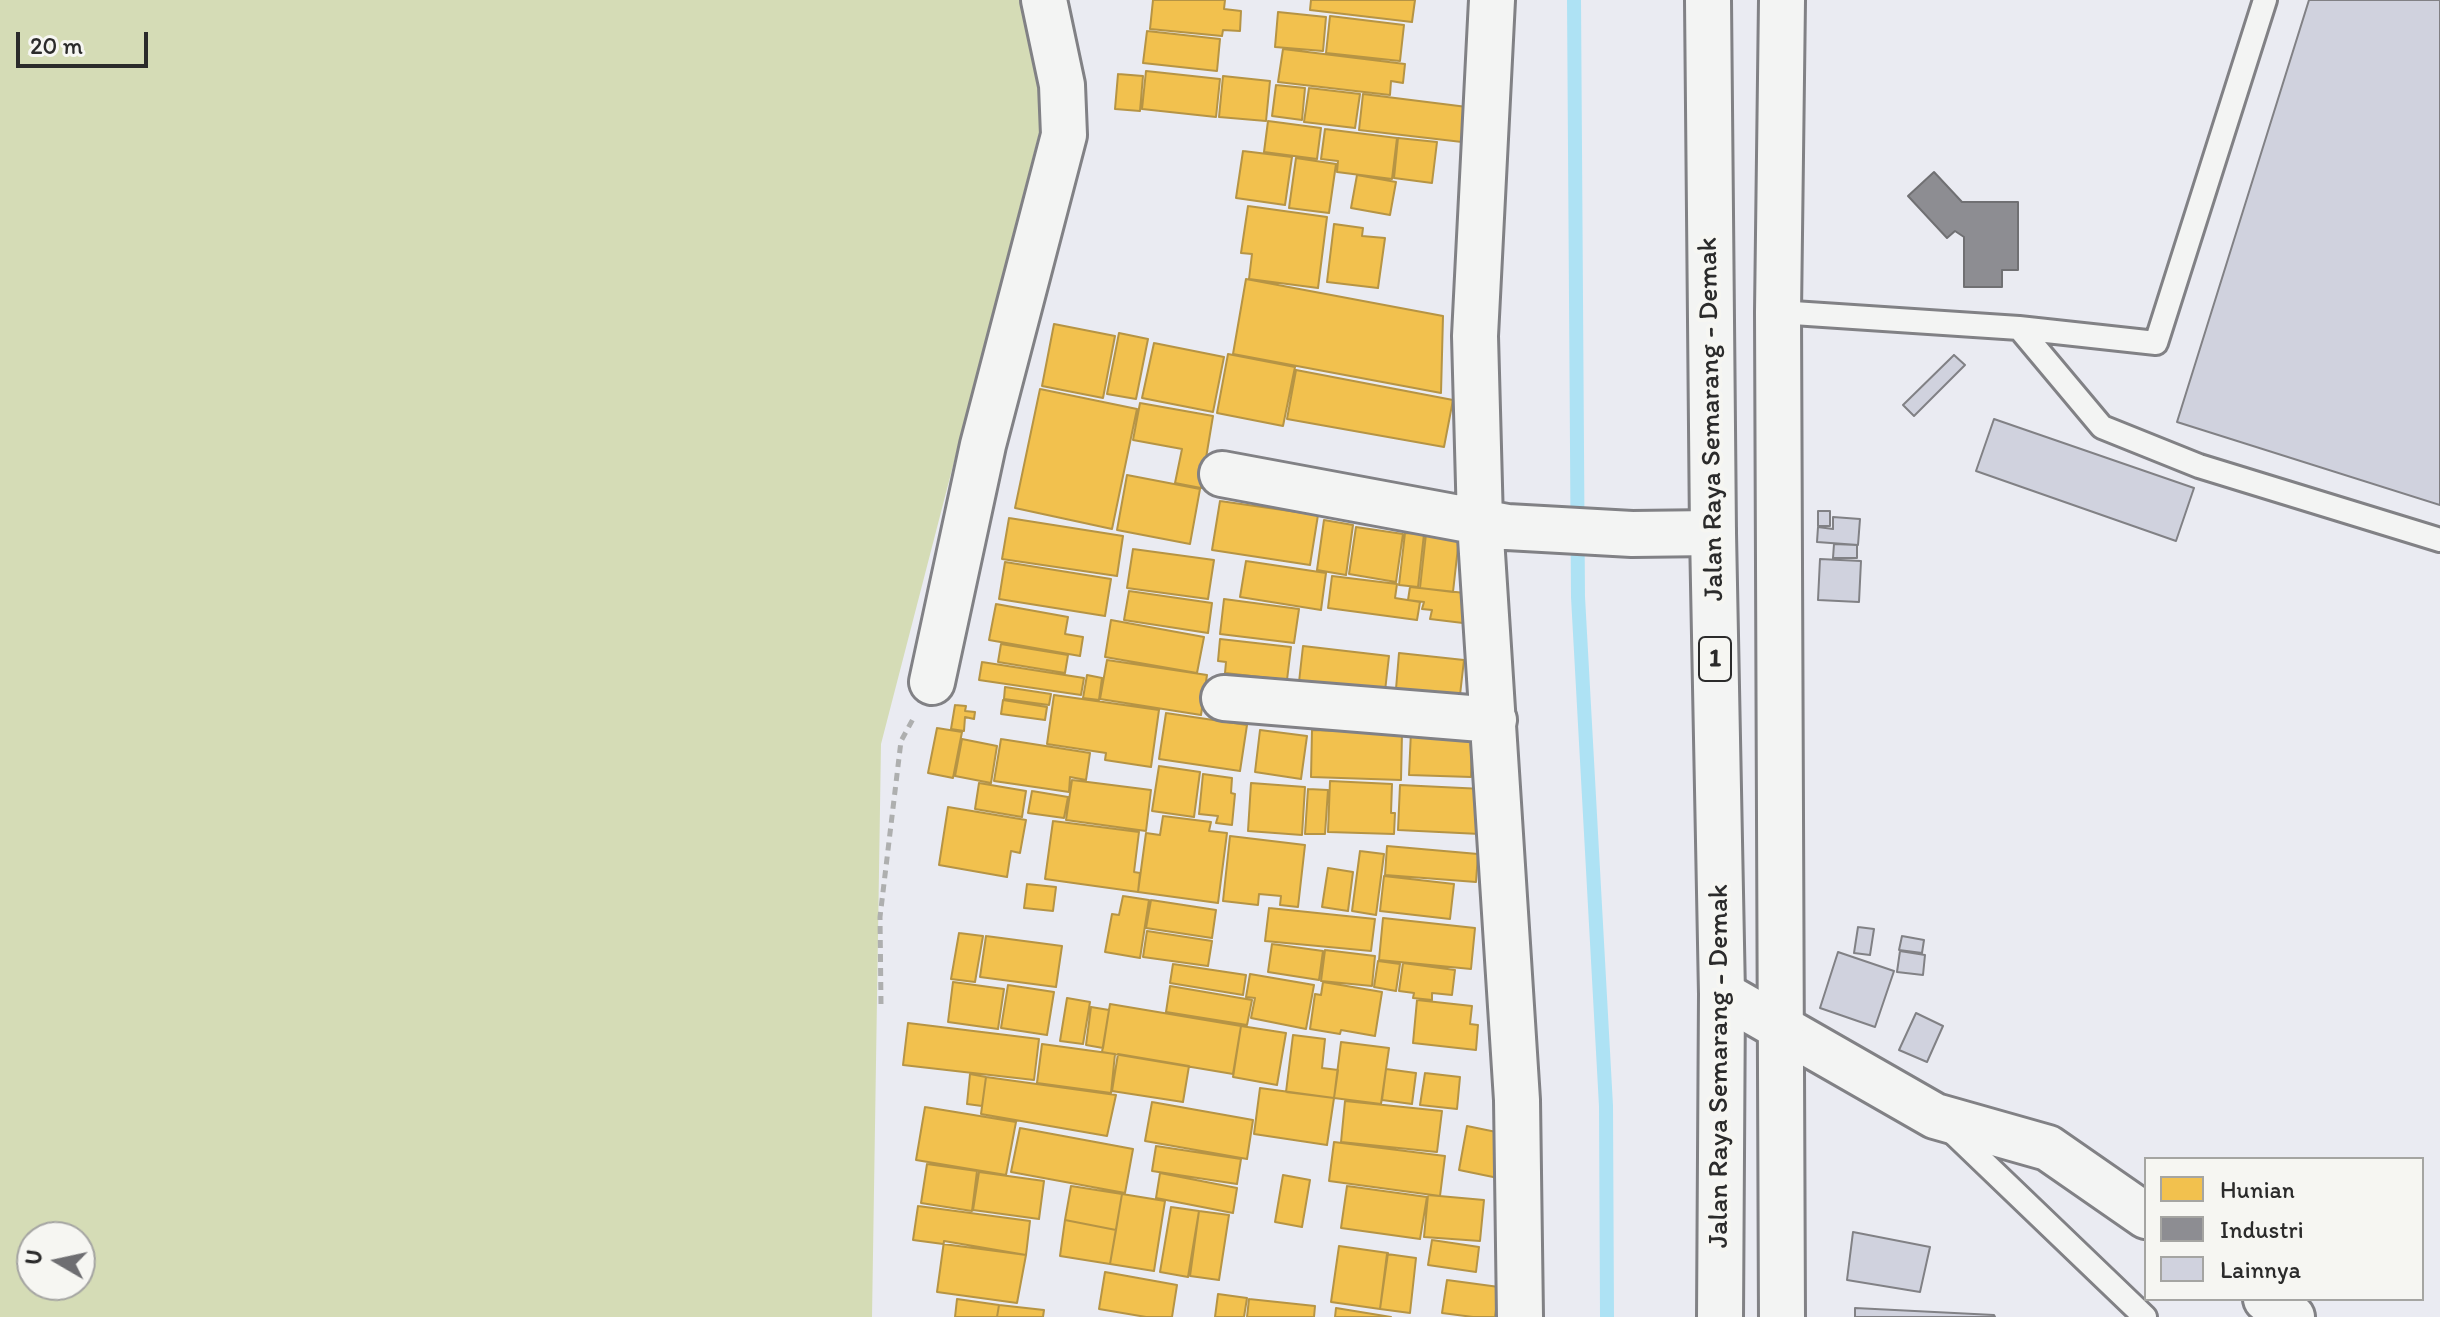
<!DOCTYPE html>
<style>
body{margin:0}
#map{position:relative;width:2440px;height:1317px;overflow:hidden;background:#eaebf2;font-family:Itim,sans-serif}
canvas{display:block}
.legend{position:absolute;left:2144px;top:1157px;width:280px;height:144px;box-sizing:border-box;background:#f6f6f2;border:2px solid #a5a5a2;margin:0;padding:10px 14px;list-style:none;font-size:24px;color:#2b2b2b}
.legend li{display:flex;align-items:center;gap:16px;height:40px}
.legend b{width:40px;border:2px solid #a5a5a2}
.north{position:absolute;left:16px;top:1221px;width:80px;height:80px;box-sizing:border-box;background:#f6f6f2;border:2px solid #a5a5a2;border-radius:50%;rotate:279deg;font-size:22px;font-weight:700;line-height:32px;text-align:center;color:#2b2b2b}
.north::after{content:'';display:block;margin:auto;width:28px;height:36px;background:#6e6e71;clip-path:polygon(50% 0,100% 100%,50% 72%,0 100%)}
.scale{position:absolute;left:16px;top:32px;width:132px;height:36px;box-sizing:border-box;border:4px solid #2b2b2b;border-top:0;padding-left:10px;font-size:24px;line-height:28px;white-space:nowrap;color:#2b2b2b;-webkit-text-stroke:6px #f6f6f2;paint-order:stroke}
</style>
<div id="map">
<canvas width="2440" height="1317"></canvas>
<ul class="legend">
<li><b style="height:22px;background:#f2c14e"></b>Hunian</li>
<li><b style="height:22px;background:#8d8d92"></b>Industri</li>
<li><b style="height:22px;background:#d0d2de"></b>Lainnya</li>
</ul>
<div class="north">U</div>
<div class="scale">20 m</div>
</div>
<script>
const ctx = document.querySelector('canvas').getContext('2d');
ctx.lineJoin = 'round';
function paint(path, color) {
  ctx.fillStyle = color;
  ctx.fill(path, 'evenodd');
}
function shape(rows) {
  const path = new Path2D();
  for (const r of rows) {
    path.moveTo(r[0], r[1]);
    for (let i = 2; i < r.length; i += 2) path.lineTo(r[i], r[i + 1]);
  }
  return path;
}
function stroke(path, color, width, dash) {
  ctx.strokeStyle = color;
  ctx.lineWidth = width;
  ctx.lineCap = dash ? 'butt' : 'round';
  ctx.setLineDash(dash || []);
  ctx.stroke(path);
}
function write(font, color, halo, rows, align = 'center') {
  ctx.font = font + ' Itim,sans-serif';
  ctx.lineWidth = 8;
  ctx.setLineDash([]);
  ctx.textBaseline = 'middle';
  ctx.strokeStyle = halo;
  ctx.fillStyle = color;
  for (const [text, x, y, turn = 0] of rows) {
    ctx.save();
    ctx.translate(x, y);
    ctx.rotate((+turn || 0) * Math.PI / 180);
    ctx.textAlign = isNaN(turn) ? turn : align;
    if (halo) ctx.strokeText(text, 0, 0);
    ctx.fillText(text, 0, 0);
    ctx.restore();
  }
}
paint(shape([
 [0,0,1035,0,1053,79,881,744,872,1317,0,1317],
 [32,1237,80,1237,80,1285,32,1285]
]), '#d5dcb6');
const homes = shape([
 [1153,0,1225,0,1224,9,1241,11,1240,31,1223,30,1222,36,1150,29,1153,0],
 [1311,0,1415,0,1412,22,1310,10,1311,0],
 [1278,12,1326,17,1323,51,1275,47,1278,12],
 [1330,16,1404,25,1400,61,1326,53,1330,16],
 [1147,31,1220,39,1217,71,1143,63,1147,31],
 [1283,49,1405,64,1403,83,1391,81,1390,95,1278,82,1283,49],
 [1146,71,1220,79,1216,117,1142,109,1146,71],
 [1118,74,1143,76,1140,111,1115,109,1118,74],
 [1223,76,1270,81,1266,121,1219,117,1223,76],
 [1276,85,1305,88,1302,120,1272,116,1276,85],
 [1309,88,1360,94,1355,128,1304,122,1309,88],
 [1363,94,1467,107,1462,142,1359,130,1363,94],
 [1268,121,1321,128,1317,159,1264,152,1268,121],
 [1325,129,1397,138,1392,179,1337,172,1338,161,1321,159,1325,129],
 [1398,138,1437,142,1432,183,1394,178,1398,138],
 [1243,151,1292,157,1285,205,1236,198,1243,151],
 [1296,158,1336,164,1329,213,1289,208,1296,158],
 [1357,175,1396,182,1390,215,1351,208,1357,175],
 [1248,206,1327,217,1318,288,1249,279,1252,254,1241,253,1248,206],
 [1334,224,1363,228,1362,236,1385,238,1378,288,1327,282,1334,224],
 [1246,279,1443,316,1441,393,1233,354,1246,279],
 [1054,324,1115,336,1103,398,1042,386,1054,324],
 [1119,333,1148,339,1136,399,1107,394,1119,333],
 [1154,343,1224,357,1213,412,1142,398,1154,343],
 [1228,354,1295,367,1283,426,1217,413,1228,354],
 [1296,370,1453,400,1444,447,1287,419,1296,370],
 [1040,389,1137,409,1112,529,1015,508,1040,389],
 [1140,403,1213,416,1201,488,1175,483,1182,449,1133,440,1140,403],
 [1127,475,1200,489,1190,544,1117,530,1127,475],
 [1220,501,1318,515,1310,565,1212,550,1220,501],
 [1009,518,1123,536,1117,576,1002,559,1009,518],
 [1324,520,1353,525,1346,575,1317,570,1324,520],
 [1356,527,1403,534,1396,582,1349,574,1356,527],
 [1405,533,1424,534,1418,587,1399,585,1405,533],
 [1426,534,1459,538,1453,592,1420,588,1426,534],
 [1133,549,1214,560,1208,599,1127,588,1133,549],
 [1246,561,1326,573,1321,610,1240,597,1246,561],
 [1005,562,1111,579,1105,616,999,599,1005,562],
 [1332,576,1397,584,1395,598,1420,602,1417,620,1328,608,1332,576],
 [1410,587,1465,593,1463,623,1430,619,1432,610,1422,609,1424,602,1408,600,1410,587],
 [1129,591,1212,603,1208,633,1124,620,1129,591],
 [1224,599,1299,609,1294,643,1220,634,1224,599],
 [996,604,1068,617,1065,634,1083,637,1080,656,989,640,996,604],
 [1111,620,1204,637,1197,673,1105,657,1111,620],
 [1220,639,1291,647,1287,680,1225,673,1226,662,1218,661,1220,639],
 [1001,644,1068,655,1065,673,998,662,1001,644],
 [1303,646,1389,656,1385,691,1299,682,1303,646],
 [1399,653,1464,660,1460,695,1396,689,1399,653],
 [1107,660,1207,675,1201,715,1100,699,1107,660],
 [982,662,1084,678,1081,695,979,680,982,662],
 [1087,675,1102,678,1099,700,1083,698,1087,675],
 [1005,687,1051,694,1049,705,1004,699,1005,687],
 [1054,695,1159,710,1151,767,1105,760,1106,753,1047,744,1054,695],
 [1003,700,1047,707,1045,720,1001,714,1003,700],
 [955,705,966,706,965,711,975,712,974,719,965,717,964,731,951,729,955,705],
 [1166,713,1247,725,1240,771,1159,759,1166,713],
 [937,728,962,732,953,778,928,773,937,728],
 [1260,730,1307,736,1301,779,1255,772,1260,730],
 [1312,730,1402,733,1401,780,1311,777,1312,730],
 [1411,731,1472,732,1471,777,1409,775,1411,731],
 [962,739,997,746,991,783,955,776,962,739],
 [1001,739,1090,753,1086,780,1070,777,1069,792,994,781,1001,739],
 [1159,766,1200,772,1194,817,1152,811,1159,766],
 [1203,774,1232,778,1231,793,1235,794,1232,825,1216,823,1218,816,1199,814,1203,774],
 [1072,780,1151,790,1146,831,1066,820,1072,780],
 [1330,781,1392,784,1391,813,1395,813,1394,834,1328,832,1330,781],
 [979,783,1026,791,1022,817,975,809,979,783],
 [1251,783,1305,787,1302,835,1248,831,1251,783],
 [1400,785,1483,789,1480,834,1398,830,1400,785],
 [1308,789,1328,790,1325,834,1305,834,1308,789],
 [1032,791,1068,797,1064,818,1028,813,1032,791],
 [948,807,1026,820,1020,853,1011,851,1007,877,939,865,948,807],
 [1163,816,1211,822,1209,831,1227,833,1218,903,1138,892,1146,833,1160,835,1163,816],
 [1053,821,1139,832,1134,872,1140,873,1138,892,1045,879,1053,821],
 [1230,836,1305,845,1298,907,1280,905,1281,896,1259,894,1258,905,1223,901,1230,836],
 [1387,846,1478,854,1476,882,1385,875,1387,846],
 [1360,851,1384,854,1376,915,1352,911,1360,851],
 [1328,868,1353,872,1348,911,1322,907,1328,868],
 [1384,876,1454,884,1450,919,1380,911,1384,876],
 [1027,884,1056,887,1053,911,1024,908,1027,884],
 [1123,896,1149,900,1140,958,1105,952,1112,914,1119,915,1123,896],
 [1151,900,1216,910,1212,938,1146,928,1151,900],
 [1269,908,1375,919,1371,951,1265,941,1269,908],
 [1383,918,1475,928,1471,969,1379,960,1383,918],
 [1147,931,1212,941,1208,966,1143,957,1147,931],
 [959,933,983,936,975,982,951,979,959,933],
 [986,936,1062,946,1056,987,980,977,986,936],
 [1272,944,1323,951,1319,980,1268,972,1272,944],
 [1325,950,1375,956,1372,986,1321,981,1325,950],
 [1378,961,1400,964,1396,991,1374,987,1378,961],
 [1403,963,1455,970,1452,995,1432,993,1432,1000,1413,998,1414,993,1399,991,1403,963],
 [1173,964,1246,975,1243,995,1170,983,1173,964],
 [1250,974,1314,985,1306,1029,1251,1018,1255,998,1246,997,1250,974],
 [953,982,1004,989,998,1029,948,1022,953,982],
 [1323,982,1382,992,1375,1036,1341,1030,1340,1034,1310,1029,1315,994,1321,995,1323,982],
 [1008,985,1054,992,1047,1035,1001,1028,1008,985],
 [1170,986,1252,1000,1247,1025,1166,1012,1170,986],
 [1067,998,1090,1002,1083,1044,1060,1041,1067,998],
 [1417,1000,1472,1006,1470,1024,1478,1025,1476,1050,1413,1043,1417,1000],
 [1110,1004,1241,1026,1233,1074,1102,1052,1110,1004],
 [1091,1007,1109,1010,1103,1048,1086,1045,1091,1007],
 [908,1023,1039,1039,1034,1080,903,1065,908,1023],
 [1241,1026,1286,1033,1277,1085,1233,1077,1241,1026],
 [1293,1035,1325,1039,1322,1068,1338,1070,1334,1098,1286,1092,1293,1035],
 [1341,1042,1389,1048,1381,1104,1334,1098,1341,1042],
 [1042,1044,1115,1054,1111,1093,1037,1083,1042,1044],
 [1118,1054,1189,1066,1183,1102,1112,1091,1118,1054],
 [1386,1069,1416,1073,1412,1104,1382,1100,1386,1069],
 [1425,1073,1460,1077,1457,1109,1420,1105,1425,1073],
 [970,1074,986,1077,982,1106,967,1104,970,1074],
 [986,1077,1116,1095,1107,1136,981,1114,986,1077],
 [1260,1088,1334,1098,1327,1145,1254,1134,1260,1088],
 [1345,1101,1442,1111,1437,1152,1341,1142,1345,1101],
 [1152,1102,1253,1120,1247,1159,1145,1141,1152,1102],
 [925,1107,1016,1122,1006,1175,916,1160,925,1107],
 [1467,1126,1506,1134,1498,1178,1459,1170,1467,1126],
 [1020,1128,1133,1149,1125,1193,1011,1172,1020,1128],
 [1334,1142,1445,1156,1440,1196,1329,1181,1334,1142],
 [1156,1146,1241,1159,1237,1184,1152,1171,1156,1146],
 [927,1164,977,1171,972,1211,921,1203,927,1164],
 [979,1172,1044,1181,1039,1219,973,1210,979,1172],
 [1160,1173,1237,1188,1233,1213,1156,1198,1160,1173],
 [1283,1175,1310,1180,1302,1227,1275,1222,1283,1175],
 [1071,1186,1122,1194,1116,1230,1065,1220,1071,1186],
 [1347,1186,1427,1197,1420,1239,1341,1228,1347,1186],
 [1122,1194,1165,1201,1154,1271,1110,1264,1122,1194],
 [1428,1195,1484,1200,1480,1241,1424,1237,1428,1195],
 [918,1206,1030,1221,1026,1255,913,1240,918,1206],
 [1171,1207,1199,1211,1188,1277,1160,1272,1171,1207],
 [1199,1211,1229,1215,1219,1280,1190,1276,1199,1211],
 [1065,1220,1116,1230,1110,1264,1060,1256,1065,1220],
 [1432,1240,1479,1247,1476,1272,1428,1265,1432,1240],
 [944,1241,1026,1255,1017,1303,937,1292,944,1241],
 [1339,1246,1388,1253,1380,1309,1331,1302,1339,1246],
 [1387,1254,1416,1258,1410,1313,1380,1309,1387,1254],
 [1105,1272,1177,1285,1172,1317,1146,1317,1099,1309,1105,1272],
 [1447,1280,1499,1287,1495,1317,1473,1317,1442,1313,1447,1280],
 [1218,1294,1247,1298,1244,1317,1215,1317,1218,1294],
 [957,1299,999,1305,997,1317,955,1317,957,1299],
 [1249,1299,1315,1306,1314,1317,1247,1317,1249,1299],
 [999,1305,1044,1310,1043,1317,997,1317,999,1305],
 [1336,1308,1391,1317,1335,1317,1336,1308]
]);
paint(homes, '#f2c14e');
stroke(homes, '#b69444', 2);
const industry = shape([
 [1934,172,1962,202,2018,202,2018,270,2002,270,2002,287,1964,287,1964,237,1955,231,1947,238,1908,196,1934,172]
]);
paint(industry, '#8d8d92');
stroke(industry, '#707073', 2);
stroke(shape([
 [1574,0,1578,597,1606,1106,1607,1317]
]), '#aee2f4', 14);
const building = shape([
 [2309,0,2440,0,2440,505,2177,422,2309,0],
 [1954,355,1965,365,1914,416,1903,405,1954,355],
 [1994,419,2194,488,2176,541,1976,471,1994,419],
 [1818,511,1830,511,1830,526,1818,526,1818,511],
 [1833,517,1860,519,1858,545,1817,542,1818,527,1833,529,1833,517],
 [1834,544,1857,545,1857,558,1833,558,1834,544],
 [1820,559,1861,561,1859,602,1818,600,1820,559],
 [1858,927,1874,929,1870,955,1854,953,1858,927],
 [1902,936,1924,940,1922,953,1899,950,1902,936],
 [1900,951,1925,955,1923,975,1897,972,1900,951],
 [1838,952,1894,971,1875,1027,1820,1008,1838,952],
 [1916,1013,1943,1026,1927,1062,1899,1050,1916,1013],
 [1853,1232,1930,1247,1920,1292,1847,1280,1853,1232],
 [1855,1308,1994,1315,1995,1317,1855,1317,1855,1308]
]);
paint(building, '#d0d2de');
stroke(building, '#818185', 2);
const lane = shape([
 [1778,312,2019,328,2156,343,2265,0],
 [2019,328,2102,427,2199,466,2440,540],
 [1948,1128,2145,1317]
]);
const street = shape([
 [1492,0,1475,336,1480,522,1517,1100,1520,1317],
 [1222,474,1507,527,1632,534,1713,533],
 [932,682,983,445,1064,135,1062,85,1044,0],
 [1224,698,1494,720],
 [1722,994,1935,1116,2048,1148,2146,1216],
 [2266,1299,2292,1317]
]);
const highway = shape([
 [1708,0,1713,533,1722,994,1720,1317],
 [1782,1317,1778,312,1782,0]
]);
stroke(lane, '#818185', 28);
stroke(street, '#818185', 50);
stroke(highway, '#818185', 50);
stroke(shape([
 [881,1004,880,917,901,741,913,719]
]), '#aeafaf', 5, [8, 6]);
stroke(lane, '#f3f4f3', 22);
stroke(street, '#f3f4f3', 44);
stroke(highway, '#f3f4f3', 44);
for (const [x, y, w] of [
 [1715,659,32]
]) {
  const box = new Path2D();
  box.roundRect(x - w / 2, y - 22, w, 44, 6);
  ctx.fillStyle = '#f6f6f2';
  ctx.fill(box);
  stroke(box, '#2b2b2b', 2);
}
write('bold 26px', '#2b2b2b', null, [
 ["1",1715,659]
]);
write('28px', '#2b2b2b', '#f6f6f2', [
 ["Jalan Raya Semarang - Demak",1712,419,-91],
 ["Jalan Raya Semarang - Demak",1720,1066,-90]
]);
</script>
